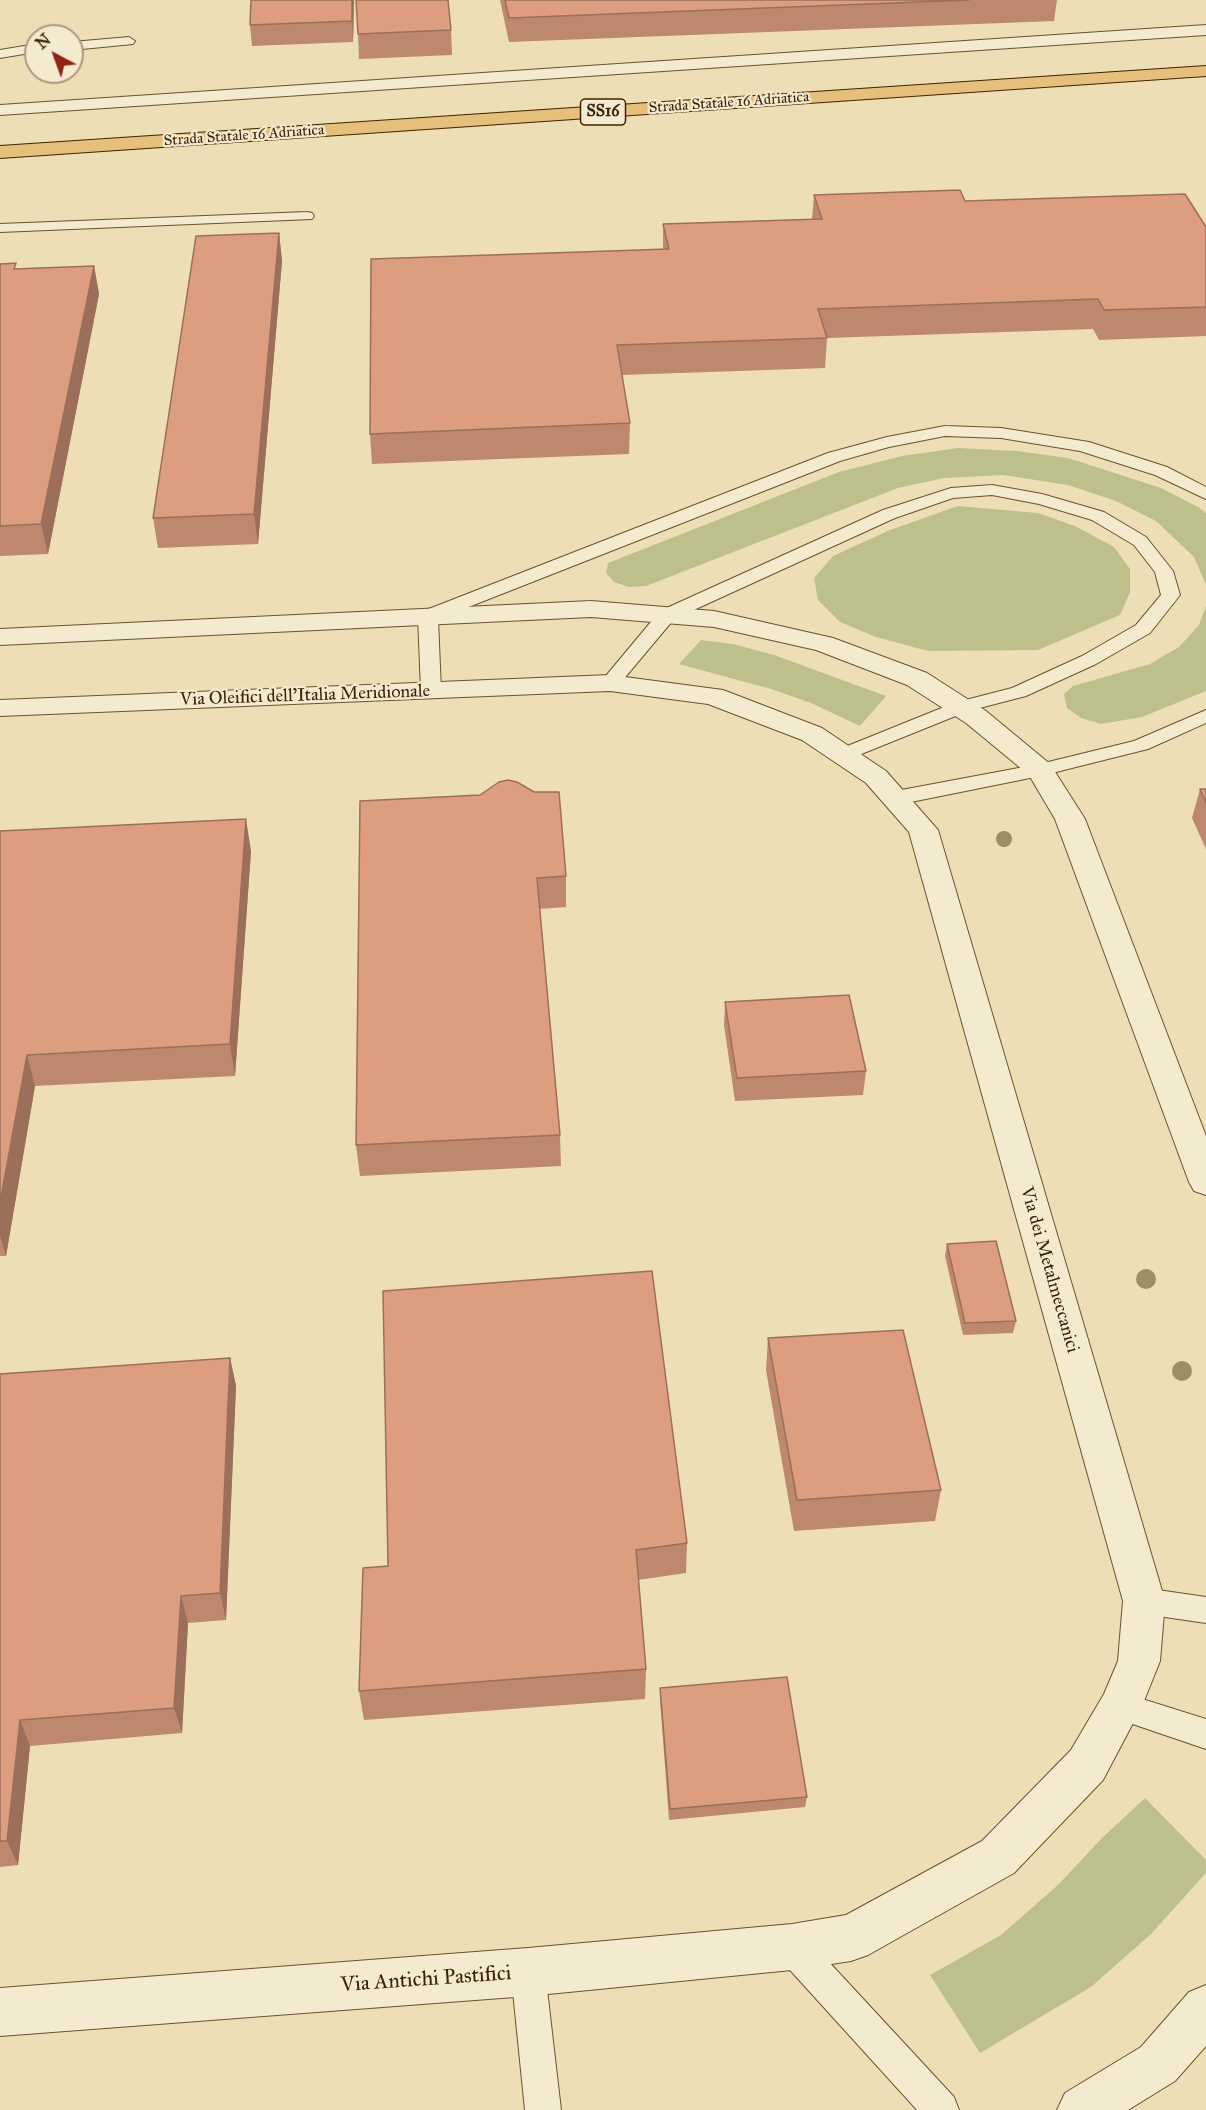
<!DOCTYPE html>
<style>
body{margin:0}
#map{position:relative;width:1206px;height:2110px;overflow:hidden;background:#eddeb6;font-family:"IM FELL Great Primer",serif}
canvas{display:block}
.north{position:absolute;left:24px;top:24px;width:60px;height:60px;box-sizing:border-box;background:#f3ead0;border:2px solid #ab9a7e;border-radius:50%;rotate:319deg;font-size:16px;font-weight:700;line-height:24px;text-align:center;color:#3e2204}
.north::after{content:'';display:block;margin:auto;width:21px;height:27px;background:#8f2418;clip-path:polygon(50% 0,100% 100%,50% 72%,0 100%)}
</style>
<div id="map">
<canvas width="1206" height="2110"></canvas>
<div class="north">N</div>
</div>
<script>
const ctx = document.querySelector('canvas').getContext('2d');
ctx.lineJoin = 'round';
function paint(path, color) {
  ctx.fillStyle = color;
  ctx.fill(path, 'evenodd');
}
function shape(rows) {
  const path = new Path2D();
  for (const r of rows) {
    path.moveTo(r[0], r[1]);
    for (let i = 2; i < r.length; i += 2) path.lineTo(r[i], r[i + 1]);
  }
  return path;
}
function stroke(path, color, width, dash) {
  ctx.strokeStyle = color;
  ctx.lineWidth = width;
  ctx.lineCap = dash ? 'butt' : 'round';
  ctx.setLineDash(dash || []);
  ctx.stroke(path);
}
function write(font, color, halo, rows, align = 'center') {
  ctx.font = font + ' "IM FELL Great Primer",serif';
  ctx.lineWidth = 4.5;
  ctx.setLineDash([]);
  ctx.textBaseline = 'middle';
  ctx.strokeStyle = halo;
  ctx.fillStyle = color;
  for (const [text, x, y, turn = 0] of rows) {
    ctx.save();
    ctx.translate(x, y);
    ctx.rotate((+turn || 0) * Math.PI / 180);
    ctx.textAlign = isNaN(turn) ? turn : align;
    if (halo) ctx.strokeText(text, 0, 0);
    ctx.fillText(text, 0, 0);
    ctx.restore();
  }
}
paint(shape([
 [958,448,1017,451,1068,458,1161,488,1198,507,1206,513,1206,585,1194,557,1156,521,1116,501,1068,485,1003,475,944,478,898,488,646,586,629,587,614,582,606,573,608,563,839,472,902,456],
 [958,506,1038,513,1075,526,1114,547,1130,569,1130,592,1120,615,1038,650,928,651,876,637,840,622,818,600,814,578,833,556,890,530],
 [1206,606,1206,691,1142,717,1101,724,1081,718,1067,708,1064,694,1073,686,1150,664,1179,647,1199,625],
 [701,640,733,644,774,655,886,696,860,726,811,703,771,689,679,664],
 [1145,1798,1206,1860,1206,1873,1151,1934,1091,1987,980,2053,930,1975,1001,1935,1058,1885,1102,1838]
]), '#bdc08b');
const service = shape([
 [129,37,135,41,133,44,72,50,72,42,129,37],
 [36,44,36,52,0,58,0,50,36,44],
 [307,212,312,213,314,216,312,219,0,232,0,224,307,212],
 [945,426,1001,428,1089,442,1167,467,1206,487,1206,499,1155,475,1080,451,1001,438,945,436,889,447,840,461,438,619,441,691,438,695,431,697,424,695,421,691,418,616,421,612,828,453,887,437,945,426],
 [992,485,1042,494,1104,512,1146,537,1173,571,1180,595,1150,633,1096,664,1026,696,968,711,849,759,842,761,835,759,832,755,835,751,954,703,1012,688,1082,656,1136,625,1161,595,1155,572,1134,545,1092,520,1039,504,992,495,953,498,895,518,674,619,617,687,603,687,600,683,660,611,883,510,951,488,992,485],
 [1206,710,1206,723,1148,749,1040,776,896,805,889,803,885,798,889,793,896,791,1040,764,1134,741,1206,710],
 [1144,1588,1206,1597,1206,1623,1144,1614,1133,1610,1129,1601,1133,1592,1144,1588],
 [1120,1692,1206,1719,1206,1749,1109,1716,1104,1706,1109,1696,1120,1692],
 [792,1930,804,1935,954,2097,959,2110,917,2110,780,1959,775,1947,780,1935,792,1930],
 [528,1955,540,1960,545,1972,561,2110,525,2110,511,1972,516,1960,528,1955]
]);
const minor = shape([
 [1206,25,1206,35,0,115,0,105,1206,25],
 [591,601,714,611,833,638,927,673,986,711,1050,764,1085,819,1206,1136,1206,1195,1194,1191,1189,1182,1055,819,1029,775,966,723,907,685,816,650,714,627,591,617,0,645,0,629,591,601],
 [610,675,723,690,822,728,886,771,938,830,1165,1601,1160,1661,1142,1706,1103,1780,1014,1873,868,1955,851,1961,792,1970,528,1996,0,2036,0,1988,528,1948,792,1924,846,1915,982,1841,1071,1750,1104,1694,1118,1661,1123,1601,909,832,866,783,802,740,708,704,610,691,0,716,0,700,610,675],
 [1206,1985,1206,2046,1175,2081,1128,2110,1057,2110,1065,2093,1141,2047,1189,1992,1206,1985]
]);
const trunk = shape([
 [1206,66,1206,76,0,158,0,146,1206,66]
]);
stroke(service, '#6a5130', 2);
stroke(minor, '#6a5130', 2);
stroke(trunk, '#3e2204', 2);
paint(service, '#f3ead0');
paint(minor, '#f3ead0');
paint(trunk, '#e6bf7b');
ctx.fillStyle = '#9e8d67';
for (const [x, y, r] of [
 [1004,839,8],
 [1146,1279,10],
 [1182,1371,10]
]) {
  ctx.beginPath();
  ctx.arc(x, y, r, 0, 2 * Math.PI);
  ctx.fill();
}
paint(shape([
 [354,0,353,42,252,46,250,25],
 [500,0,1057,0,1054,21,509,42],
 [451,30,452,55,359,59,358,34],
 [814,195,965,201,1206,227,1206,336,1099,340,1093,329,827,338,825,368,622,375,630,423,629,454,372,464,370,434,663,249,663,224,812,219],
 [279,233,282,261,258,544,158,548,153,518],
 [0,264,17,269,94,266,99,294,48,554,0,556],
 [1200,789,1206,789,1206,849,1192,818],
 [480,795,566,876,566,907,539,909,560,1135,561,1166,360,1176,356,1145],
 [0,831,251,851,235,1076,35,1086,6,1256,0,1256],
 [725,1002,866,1071,863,1095,735,1101,724,1025],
 [947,1244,1016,1321,1013,1333,963,1335,945,1256],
 [768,1338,941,1490,935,1521,794,1531,766,1370],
 [230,1358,236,1386,226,1620,188,1623,182,1733,30,1746,18,1865,0,1867,0,1374],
 [687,1543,686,1573,638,1580,646,1669,645,1699,364,1720,359,1691,363,1568],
 [660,1688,807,1797,805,1807,669,1820,660,1699]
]), '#be886e');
paint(shape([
 [352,0,354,0,353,42,352,21],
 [279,233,282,261,258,544,254,514],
 [94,266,99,294,48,554,41,524],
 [246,819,251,851,235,1076,230,1044],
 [27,1055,35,1086,6,1256,0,1236,0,1203],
 [230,1358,236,1386,226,1620,220,1593],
 [181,1596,188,1623,182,1733,174,1708],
 [20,1720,30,1746,18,1865,7,1841]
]), '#9b6f5a');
const building = shape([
 [251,0,352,0,352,21,250,25,251,0],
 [356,0,448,0,451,30,358,34,356,0],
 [505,0,969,0,509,18,505,0],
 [960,190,965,201,1185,194,1206,227,1206,307,1104,310,1098,299,818,309,827,338,617,345,630,423,370,434,371,259,669,249,663,224,822,219,814,195,960,190],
 [279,233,254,514,153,518,196,236,279,233],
 [16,263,14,269,94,266,41,524,0,526,0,264,16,263],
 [508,780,517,782,534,792,559,792,566,876,537,878,560,1135,356,1145,360,801,480,795,499,782,508,780],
 [1200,789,1206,789,1206,803,1200,789],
 [246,819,230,1044,27,1055,0,1203,0,831,246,819],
 [849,995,866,1071,737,1078,725,1002,849,995],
 [996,1241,1016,1321,965,1323,947,1244,996,1241],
 [652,1271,687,1543,636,1550,646,1669,359,1691,363,1568,388,1566,383,1291,652,1271],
 [903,1330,941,1490,797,1500,768,1338,903,1330],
 [230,1358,220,1593,181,1596,174,1708,20,1720,7,1841,0,1841,0,1374,230,1358],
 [787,1677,807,1797,670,1809,660,1688,787,1677]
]);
paint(building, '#dd9e80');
stroke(building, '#9b6f5a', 1.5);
write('15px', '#3e2204', '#f3ead0', [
 ["Strada Statale 16 Adriatica",729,103,-4],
 ["Strada Statale 16 Adriatica",244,136,-4]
]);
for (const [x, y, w] of [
 [603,112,45]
]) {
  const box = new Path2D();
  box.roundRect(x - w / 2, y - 13, w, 26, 4.5);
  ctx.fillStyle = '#f3ead0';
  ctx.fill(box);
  stroke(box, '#3e2204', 1.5);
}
write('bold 16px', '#3e2204', null, [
 ["SS16",603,112]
]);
write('18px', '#3e2204', '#f3ead0', [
 ["Via Oleifici dell'Italia Meridionale",305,696,-2],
 ["Via dei Metalmeccanici",1049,1270,74]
]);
write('21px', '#3e2204', '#f3ead0', [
 ["Via Antichi Pastifici",426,1980,-4]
]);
</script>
